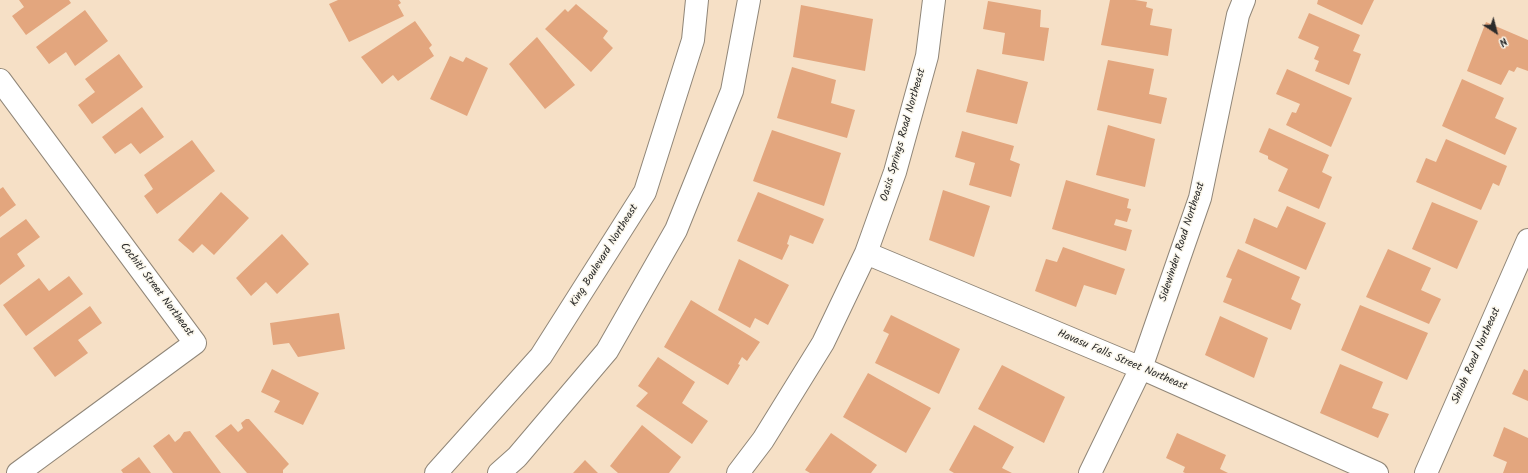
<!DOCTYPE html>
<style>
body{margin:0}
#map{position:relative;width:1528px;height:473px;overflow:hidden;background:#f6e0c6;font-family:Kalam,sans-serif}
canvas{display:block}
.north{position:absolute;left:1476px;top:12px;width:40px;height:40px;-webkit-text-stroke:3px #fbf7ec;paint-order:stroke;rotate:144deg;font-size:11px;font-weight:700;line-height:16px;text-align:center;color:#2b2b2b}
.north::after{content:'';display:block;margin:auto;width:14px;height:18px;background:#2b2b2b;clip-path:polygon(50% 0,100% 100%,50% 72%,0 100%)}
</style>
<div id="map">
<canvas width="1528" height="473"></canvas>
<div class="north">N</div>
</div>
<script>
const ctx = document.querySelector('canvas').getContext('2d');
ctx.lineJoin = 'round';
function paint(path, color) {
  ctx.fillStyle = color;
  ctx.fill(path, 'evenodd');
}
function shape(rows) {
  const path = new Path2D();
  for (const r of rows) {
    path.moveTo(r[0], r[1]);
    for (let i = 2; i < r.length; i += 2) path.lineTo(r[i], r[i + 1]);
  }
  return path;
}
function stroke(path, color, width, dash) {
  ctx.strokeStyle = color;
  ctx.lineWidth = width;
  ctx.lineCap = dash ? 'butt' : 'round';
  ctx.setLineDash(dash || []);
  ctx.stroke(path);
}
function write(font, color, halo, rows, align = 'center') {
  ctx.font = font + ' Kalam,sans-serif';
  ctx.lineWidth = 3;
  ctx.setLineDash([]);
  ctx.textBaseline = 'middle';
  ctx.strokeStyle = halo;
  ctx.fillStyle = color;
  for (const [text, x, y, turn = 0] of rows) {
    ctx.save();
    ctx.translate(x, y);
    ctx.rotate((+turn || 0) * Math.PI / 180);
    ctx.textAlign = isNaN(turn) ? turn : align;
    if (halo) ctx.strokeText(text, 0, 0);
    ctx.fillText(text, 0, 0);
    ctx.restore();
  }
}
paint(shape([
 [19,0,69,0,71,3,26,35,12,16,24,7],
 [338,0,399,0,401,3,398,5,404,16,349,42,329,4],
 [1110,0,1135,0,1147,2,1146,7,1153,9,1150,25,1172,29,1168,56,1101,45],
 [1318,0,1374,0,1362,25,1317,4],
 [988,1,1041,10,1040,27,1049,28,1044,61,1002,54,1005,33,983,29],
 [576,4,608,31,603,38,613,48,591,72,545,29,565,9,568,12],
 [801,5,873,19,865,71,793,57],
 [85,10,108,41,75,66,66,52,49,64,36,47],
 [1309,13,1360,35,1353,51,1361,54,1349,85,1315,71,1319,61,1314,59,1319,47,1298,38],
 [415,21,432,45,429,48,434,56,398,81,393,75,382,84,361,57],
 [1486,22,1528,40,1528,71,1517,67,1514,72,1509,70,1501,85,1467,71],
 [537,37,575,85,545,109,509,64],
 [119,54,143,87,92,124,78,105,95,92,85,79],
 [450,56,463,62,466,57,488,68,467,116,430,99],
 [1108,60,1154,69,1149,94,1167,98,1161,124,1097,110],
 [792,67,836,80,831,103,855,110,847,138,777,118],
 [977,69,1028,82,1017,124,966,112],
 [1287,69,1352,98,1331,147,1286,125,1292,112,1296,113,1300,104,1276,94],
 [1462,79,1504,98,1495,118,1517,128,1505,155,1442,126],
 [142,107,164,137,140,154,131,143,115,154,102,137],
 [1108,125,1155,139,1145,187,1096,175],
 [1269,128,1329,155,1322,172,1332,177,1319,209,1278,191,1288,169,1268,159,1268,156,1259,152],
 [772,130,841,153,824,206,753,181],
 [962,131,1014,146,1010,160,1020,164,1011,197,969,185,975,163,955,157],
 [1446,139,1507,166,1499,186,1493,183,1481,210,1416,182,1426,158,1436,162],
 [192,140,215,171,157,214,144,196,153,189,144,175],
 [1066,180,1129,199,1127,208,1131,209,1127,222,1116,219,1114,225,1132,230,1126,251,1052,229],
 [3,187,16,205,0,217,0,189],
 [943,190,990,206,974,257,929,240],
 [221,192,249,218,214,255,202,244,193,253,178,240],
 [758,192,824,219,813,244,790,235,787,244,789,245,782,260,737,241],
 [1432,202,1478,221,1457,269,1412,249],
 [1287,206,1326,223,1306,270,1245,243,1254,218,1277,228],
 [26,219,40,237,17,254,25,266,0,285,0,238],
 [282,234,309,264,277,294,266,282,251,296,236,278],
 [1063,247,1125,269,1116,295,1084,285,1076,307,1035,291,1046,259,1057,262],
 [1238,249,1300,277,1291,299,1301,304,1291,330,1223,302,1232,279,1226,277],
 [1388,249,1431,268,1421,290,1441,299,1429,324,1366,297],
 [739,259,789,285,768,325,755,318,750,328,718,310],
 [69,276,83,294,26,336,3,305,39,278,49,291],
 [691,300,760,342,747,361,742,357,738,364,740,365,728,385,664,347],
 [1360,305,1428,333,1407,380,1341,350],
 [90,306,102,323,78,340,88,353,55,377,33,348],
 [339,313,345,349,298,357,289,343,273,345,270,323],
 [891,315,960,349,939,394,875,363,889,334,883,331],
 [1220,316,1268,338,1254,378,1205,355],
 [658,357,695,382,682,403,708,421,692,444,636,406,648,393,638,386],
 [1340,364,1383,382,1372,408,1389,414,1378,438,1320,413],
 [1002,365,1065,397,1044,443,978,409],
 [272,369,319,393,303,425,274,412,280,401,261,392],
 [1524,369,1528,371,1528,401,1512,394],
 [868,373,931,408,906,453,843,417],
 [246,419,249,419,289,464,283,470,283,473,247,473,215,436,231,424,238,432,243,428,241,423],
 [642,425,681,457,669,473,618,473,610,466],
 [974,425,1014,447,1002,468,1012,473,954,473,949,470],
 [1504,427,1528,438,1528,473,1503,473,1507,462,1493,456],
 [190,431,221,473,173,473,153,446,169,434,175,442,180,438,184,432],
 [831,433,877,465,871,473,810,473,805,470],
 [1177,433,1226,455,1220,469,1228,473,1185,473,1183,472,1185,467,1166,458],
 [139,457,151,473,123,473,121,470],
 [585,460,598,473,573,473]
]), '#e3a67e');
const minor = shape([
 [0,80,195,343,18,473],
 [866,253,1141,368,1377,473],
 [436,473,541,356,645,192,693,40,697,0],
 [499,473,517,457,607,351,676,230,732,91,749,0],
 [738,473,763,440,823,343,866,253,895,172,927,56,934,0],
 [1090,473,1141,368,1200,198,1238,15,1244,0],
 [1426,473,1528,240]
]);
stroke(minor, '#908678', 24);
stroke(minor, '#fff', 22);
write('11px', '#2b2b2b', '#fbf7ec', [
 ["Oasis Springs Road Northeast",904,135,-74],
 ["Sidewinder Road Northeast",1183,242,-72],
 ["King Boulevard Northeast",605,256,-58],
 ["Cochiti Street Northeast",156,290,53],
 ["Shiloh Road Northeast",1477,356,-66],
 ["Havasu Falls Street Northeast",1122,361,23]
]);
</script>
